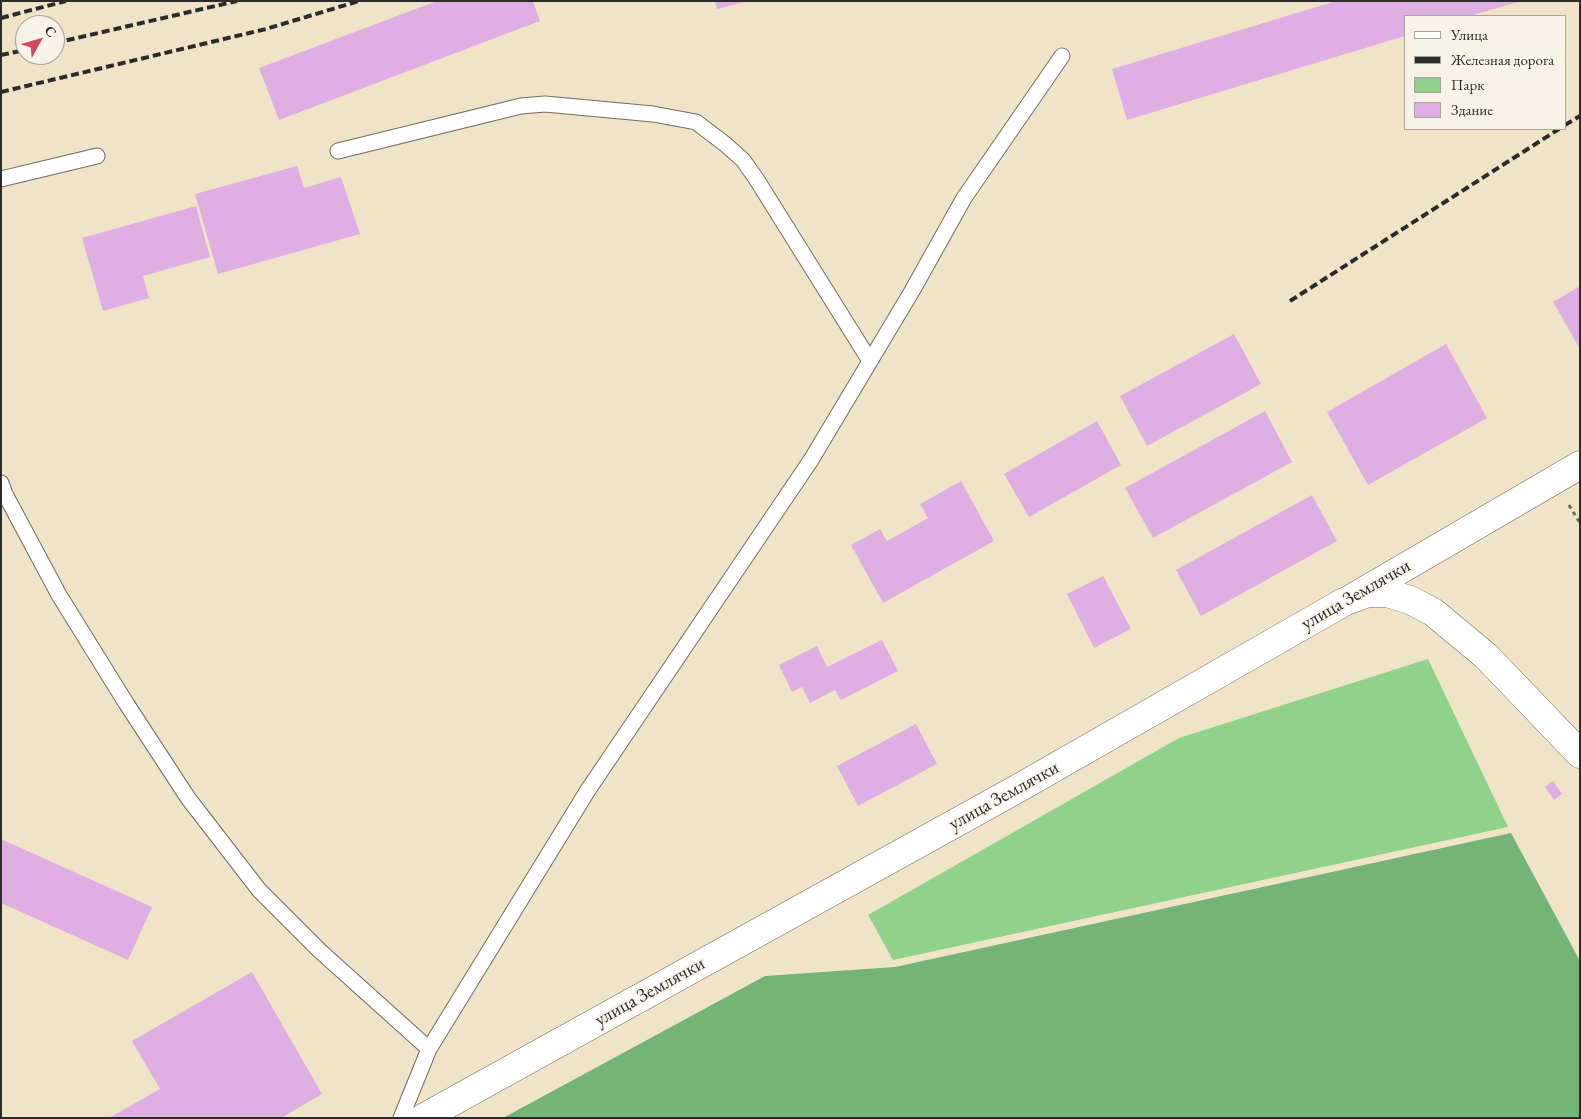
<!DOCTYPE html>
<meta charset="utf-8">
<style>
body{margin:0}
#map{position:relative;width:1581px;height:1119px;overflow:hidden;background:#f0e4c8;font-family:"EB Garamond",serif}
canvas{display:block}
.frame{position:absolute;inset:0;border:2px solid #2b2b2b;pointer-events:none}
.legend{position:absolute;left:1404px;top:15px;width:162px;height:115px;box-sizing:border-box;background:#f7f3e8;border:1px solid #a5a39c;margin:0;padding:6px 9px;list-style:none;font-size:15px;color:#2b2b2b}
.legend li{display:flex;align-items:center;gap:10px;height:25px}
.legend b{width:25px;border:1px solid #a5a39c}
.north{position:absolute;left:15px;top:15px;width:50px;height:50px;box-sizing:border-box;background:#f7f3e8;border:1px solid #a5a39c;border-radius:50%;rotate:51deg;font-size:14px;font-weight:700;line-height:20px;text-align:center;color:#2b2b2b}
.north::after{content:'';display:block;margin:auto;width:18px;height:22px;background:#d1495b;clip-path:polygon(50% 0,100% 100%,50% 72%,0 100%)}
</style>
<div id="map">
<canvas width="1581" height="1119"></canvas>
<div class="frame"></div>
<ul class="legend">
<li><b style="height:6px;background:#fff"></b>Улица</li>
<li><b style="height:6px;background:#2b2b2b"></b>Железная дорога</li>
<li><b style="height:14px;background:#90d28a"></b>Парк</li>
<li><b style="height:14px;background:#dfafe3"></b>Здание</li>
</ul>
<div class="north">С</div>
</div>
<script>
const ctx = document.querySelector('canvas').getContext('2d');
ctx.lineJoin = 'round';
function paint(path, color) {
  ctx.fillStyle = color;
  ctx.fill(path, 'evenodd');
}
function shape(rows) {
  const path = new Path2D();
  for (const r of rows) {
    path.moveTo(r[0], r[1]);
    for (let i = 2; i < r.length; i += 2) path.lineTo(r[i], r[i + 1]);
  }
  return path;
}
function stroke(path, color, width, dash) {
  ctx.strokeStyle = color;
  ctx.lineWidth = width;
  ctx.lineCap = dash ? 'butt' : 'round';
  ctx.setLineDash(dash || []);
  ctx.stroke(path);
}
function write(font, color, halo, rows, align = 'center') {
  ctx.font = font + ' "EB Garamond",serif';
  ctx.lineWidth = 4;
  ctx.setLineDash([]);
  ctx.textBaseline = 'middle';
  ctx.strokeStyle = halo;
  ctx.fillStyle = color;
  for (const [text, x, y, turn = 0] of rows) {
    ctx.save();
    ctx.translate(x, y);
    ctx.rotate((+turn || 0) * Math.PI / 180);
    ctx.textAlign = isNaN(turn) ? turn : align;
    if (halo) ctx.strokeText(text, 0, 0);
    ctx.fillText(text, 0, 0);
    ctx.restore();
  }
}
paint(shape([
 [1428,659,1508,827,893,960,868,915,1179,738]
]), '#90d28a');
paint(shape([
 [1511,833,1580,961,1580,1118,503,1118,765,976,895,967]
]), '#74b476');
paint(shape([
 [437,1,533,1,540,21,279,120,259,68],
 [715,1,745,1,745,2,717,9],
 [1336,1,1518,2,1470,16,1405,16,1405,36,1127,120,1112,69],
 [297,166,304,188,341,177,360,234,218,274,195,194],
 [196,206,210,257,143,276,149,298,103,311,82,238],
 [1580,286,1580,349,1553,302],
 [1234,334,1261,384,1147,446,1120,396],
 [1446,344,1487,418,1368,485,1327,412],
 [1265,411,1292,462,1153,538,1125,488],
 [1097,421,1121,465,1029,517,1004,474],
 [961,481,994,541,883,603,851,545,880,529,887,541,928,518,920,504],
 [1312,495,1337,541,1201,616,1176,570],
 [1103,576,1131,629,1094,648,1067,594],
 [882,640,898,671,841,700,835,690,810,703,802,687,792,692,779,665,817,646,827,667],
 [916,724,937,764,858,806,837,766],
 [1553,781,1562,794,1554,800,1545,787],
 [1,839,152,907,128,960,1,903],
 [252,972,322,1094,281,1118,109,1118,160,1089,132,1041]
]), '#dfafe3');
const service = shape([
 [338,151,521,106,545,104,653,114,696,122,725,144,743,160,757,180,870,361],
 [1,179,97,156],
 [1,483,5,494,59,595,126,703,188,798,259,890,320,951,429,1049],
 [401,1118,429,1049,588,790,811,460,912,291,964,198,1062,56]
]);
const minor = shape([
 [1352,598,1580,465]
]);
const tertiary = shape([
 [423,1118,1017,789,1344,602,1368,593,1387,593,1410,600,1433,612,1486,656,1580,754]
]);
stroke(service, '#706c62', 17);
stroke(minor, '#706c62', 29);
stroke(tertiary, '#706c62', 29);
stroke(shape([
 [1569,505,1580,523]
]), '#706c62', 3, [4, 4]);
stroke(service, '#fff', 15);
stroke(minor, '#fff', 28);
stroke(tertiary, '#fff', 28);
stroke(shape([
 [1,18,66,1],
 [55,43,237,1],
 [1,55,25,50],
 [1,92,266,29,359,1],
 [1565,125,1580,116],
 [1290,301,1559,129]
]), '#2b2b2b', 4, [8, 4]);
write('19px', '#2b2b2b', '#f7f3e8', [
 ["улица Землячки",1356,595,-30],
 ["улица Землячки",1004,796,-29],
 ["улица Землячки",650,992,-29]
]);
</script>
